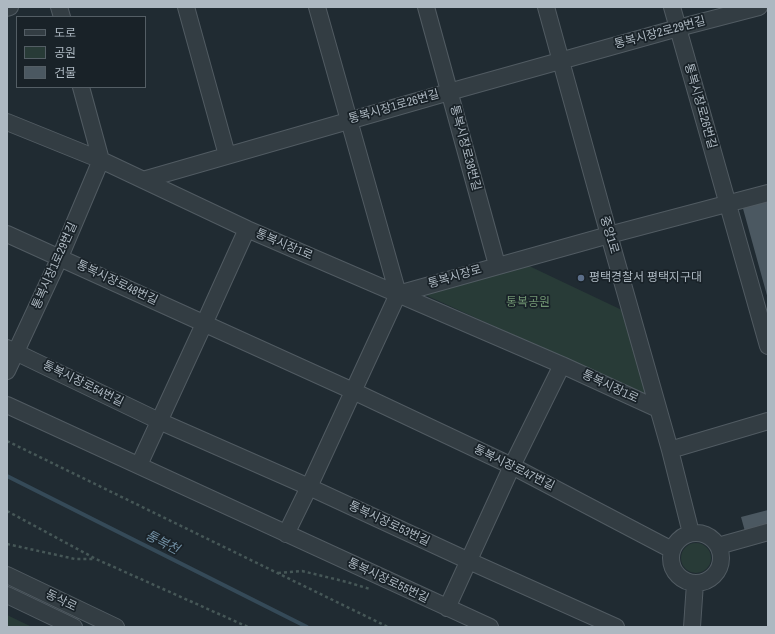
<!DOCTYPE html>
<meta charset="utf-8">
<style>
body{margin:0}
#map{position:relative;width:775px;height:634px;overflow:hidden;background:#202b32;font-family:"Archivo Narrow","Noto Sans KR",sans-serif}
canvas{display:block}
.frame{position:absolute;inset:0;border:8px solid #adb8c1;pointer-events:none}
.legend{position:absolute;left:16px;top:16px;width:130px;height:72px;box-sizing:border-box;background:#192228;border:1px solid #545e65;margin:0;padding:5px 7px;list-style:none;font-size:12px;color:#adb8c1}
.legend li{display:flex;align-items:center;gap:8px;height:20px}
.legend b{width:20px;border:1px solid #545e65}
</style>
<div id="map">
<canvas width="775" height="634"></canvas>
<div class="frame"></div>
<ul class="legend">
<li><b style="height:5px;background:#333d43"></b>도로</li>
<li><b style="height:11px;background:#283b37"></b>공원</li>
<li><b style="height:11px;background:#4b5861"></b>건물</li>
</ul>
</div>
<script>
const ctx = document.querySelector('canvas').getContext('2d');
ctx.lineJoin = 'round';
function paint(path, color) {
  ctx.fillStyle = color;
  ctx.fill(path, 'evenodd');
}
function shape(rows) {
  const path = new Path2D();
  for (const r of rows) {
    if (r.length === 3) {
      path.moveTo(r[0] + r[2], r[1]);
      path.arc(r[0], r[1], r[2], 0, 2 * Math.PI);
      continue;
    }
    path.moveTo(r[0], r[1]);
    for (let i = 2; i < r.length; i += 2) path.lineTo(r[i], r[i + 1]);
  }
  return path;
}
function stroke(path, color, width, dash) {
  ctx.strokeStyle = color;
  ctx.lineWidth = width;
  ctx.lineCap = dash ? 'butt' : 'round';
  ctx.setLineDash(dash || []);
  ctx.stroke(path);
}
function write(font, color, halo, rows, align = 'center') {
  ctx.font = font + ' "Archivo Narrow","Noto Sans KR",sans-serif';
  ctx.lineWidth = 3.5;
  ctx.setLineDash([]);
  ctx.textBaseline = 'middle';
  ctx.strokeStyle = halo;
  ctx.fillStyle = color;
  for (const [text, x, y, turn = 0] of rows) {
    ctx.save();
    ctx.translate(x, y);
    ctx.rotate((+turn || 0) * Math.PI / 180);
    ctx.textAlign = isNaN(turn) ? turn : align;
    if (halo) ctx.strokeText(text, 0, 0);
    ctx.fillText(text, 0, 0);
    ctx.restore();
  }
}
paint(shape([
 [527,265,626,312,652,398,419,292],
 [696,558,15],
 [7,615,32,627,7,627]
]), '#283b37');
stroke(shape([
 [7,476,307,627]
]), '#354a58', 4);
paint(shape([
 [768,198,768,299,742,205],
 [768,510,768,540,749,546,741,517]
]), '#4b5861');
const minor = shape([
 [59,7,62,17],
 [186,7,227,155],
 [317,7,398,294],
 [426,7,497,265],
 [546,7,609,235,670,450,691,533],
 [672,7,768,346],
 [7,8,10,7],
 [81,87,101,160],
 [7,122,101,160,247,229,562,365,658,409],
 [143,180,449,92,678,28,759,7],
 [7,234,353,391,512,466,672,550],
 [7,348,159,421,309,487,469,561,616,627],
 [7,371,60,257,101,160],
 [7,405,490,627],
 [670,450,768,421],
 [139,465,204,324,247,229],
 [696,558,25],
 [286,534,309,487,398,294,609,235,768,193],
 [718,546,768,532],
 [7,575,116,627],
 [7,595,74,627],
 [447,608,512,466,562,365],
 [692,627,695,583]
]);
stroke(minor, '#515b62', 18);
stroke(shape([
 [7,441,388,627],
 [7,511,96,559,248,627],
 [7,544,75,559,95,559],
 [278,573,302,571,347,582,370,589]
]), '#465757', 2.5, [3, 3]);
stroke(minor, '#333d43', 16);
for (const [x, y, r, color] of [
 [581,278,4,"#5c6f8a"]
]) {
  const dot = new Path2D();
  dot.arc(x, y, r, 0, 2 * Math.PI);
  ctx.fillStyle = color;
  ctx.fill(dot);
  stroke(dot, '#192228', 1.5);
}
write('12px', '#adb8c1', '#192228', [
 ["통복시장2로29번길",660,33,-15],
 ["통복시장로26번길",700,106,74],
 ["통복시장1로26번길",394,107,-16],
 ["통복시장로38번길",465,148,75],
 ["중앙1로",609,235,74],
 ["통복시장1로",284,245,23],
 ["통복시장1로29번길",55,266,-66],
 ["통복시장로",455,277,-16],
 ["통복시장로48번길",117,283,25],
 ["통복시장로54번길",83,384,26],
 ["통복시장1로",610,387,25],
 ["통복시장로47번길",514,468,26],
 ["통복시장로53번길",389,524,25],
 ["통복시장로55번길",388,581,25],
 ["동삭로",61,601,26]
]);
write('12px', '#adb8c1', '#192228', [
 ["평택경찰서 평택지구대",589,278]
], 'left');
write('12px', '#709471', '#192228', [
 ["통복공원",528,303]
]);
write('italic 13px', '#708ea2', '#192228', [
 ["통복천",162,543,27]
]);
</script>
